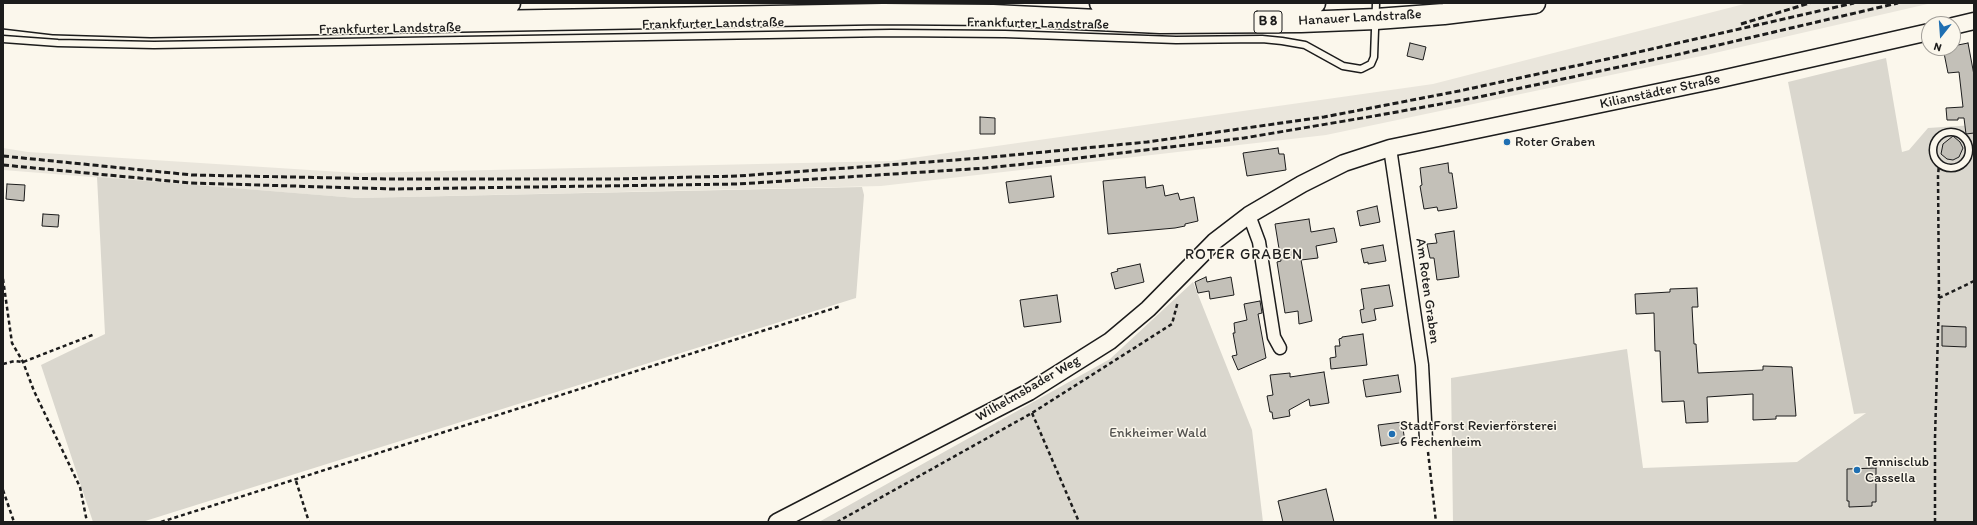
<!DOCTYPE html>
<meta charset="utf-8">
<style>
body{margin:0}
#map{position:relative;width:1977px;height:525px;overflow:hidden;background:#fbf7ec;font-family:Itim,sans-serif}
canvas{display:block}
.frame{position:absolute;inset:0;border:4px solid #1c1c1c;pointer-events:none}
.north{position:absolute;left:1921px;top:16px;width:40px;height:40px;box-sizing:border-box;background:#fbf7ec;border:1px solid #a29f99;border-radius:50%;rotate:197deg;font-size:11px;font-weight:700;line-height:16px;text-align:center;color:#1c1c1c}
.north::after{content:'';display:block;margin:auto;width:14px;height:18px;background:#1f6fb2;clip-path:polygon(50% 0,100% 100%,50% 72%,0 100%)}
</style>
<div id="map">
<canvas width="1977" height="525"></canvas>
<div class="frame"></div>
<div class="north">N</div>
</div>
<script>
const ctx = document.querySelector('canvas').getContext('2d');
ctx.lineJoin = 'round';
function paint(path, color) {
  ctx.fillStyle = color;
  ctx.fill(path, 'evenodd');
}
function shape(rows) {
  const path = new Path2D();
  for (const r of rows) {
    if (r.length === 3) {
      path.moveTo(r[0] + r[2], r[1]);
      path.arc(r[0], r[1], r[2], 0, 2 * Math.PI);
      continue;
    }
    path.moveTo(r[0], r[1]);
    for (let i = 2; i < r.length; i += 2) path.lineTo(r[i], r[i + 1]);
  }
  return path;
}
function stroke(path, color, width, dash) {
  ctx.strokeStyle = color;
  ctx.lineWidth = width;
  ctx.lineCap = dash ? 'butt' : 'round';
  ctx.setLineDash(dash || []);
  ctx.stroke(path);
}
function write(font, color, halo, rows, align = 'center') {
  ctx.font = font + ' Itim,sans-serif';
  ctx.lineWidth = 3;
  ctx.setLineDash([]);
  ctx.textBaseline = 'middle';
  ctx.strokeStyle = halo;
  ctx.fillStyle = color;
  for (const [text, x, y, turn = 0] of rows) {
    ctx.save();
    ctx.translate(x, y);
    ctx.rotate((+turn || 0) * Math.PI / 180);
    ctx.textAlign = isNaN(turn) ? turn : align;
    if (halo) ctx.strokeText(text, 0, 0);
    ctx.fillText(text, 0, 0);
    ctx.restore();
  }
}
paint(shape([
 [1748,3,1932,3,1706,55,1326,135,881,186,357,198,3,170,3,148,28,152,357,173,891,161,1433,84]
]), '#eae6dc');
paint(shape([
 [1886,58,1902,152,1909,150,1928,128,1974,125,1974,522,1453,522,1451,378,1627,349,1643,468,1797,462,1866,413,1854,414,1788,82],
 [97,177,357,198,862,187,864,195,856,298,142,522,93,522,41,365,105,334],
 [1193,282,1252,430,1263,522,819,522,1110,359]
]), '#dad7ce');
const building = shape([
 [1410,43,1426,47,1423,60,1407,56,1410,43],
 [1968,43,1974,75,1974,133,1966,134,1964,118,1958,118,1958,120,1947,120,1946,108,1963,107,1959,72,1948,73,1944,53,1953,51,1953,46,1968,43],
 [980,117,995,118,995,134,980,134,980,117],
 [1953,136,1960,142,1963,148,1959,157,1953,160,1947,159,1941,154,1943,144,1953,136],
 [1278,148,1279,154,1284,154,1286,170,1247,176,1243,153,1278,148],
 [1448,163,1449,173,1452,173,1457,208,1438,211,1437,207,1424,209,1420,186,1422,185,1420,168,1448,163],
 [1051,176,1054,197,1009,203,1006,182,1051,176],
 [1145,177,1146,188,1163,185,1165,196,1178,193,1180,200,1194,197,1198,221,1185,224,1185,226,1175,228,1108,234,1103,181,1145,177],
 [7,184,25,185,24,201,6,199,7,184],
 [1377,206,1380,222,1360,226,1357,211,1377,206],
 [43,214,59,215,58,227,42,226,43,214],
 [1309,219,1311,232,1334,228,1337,242,1316,246,1318,258,1301,260,1312,321,1299,324,1298,311,1285,313,1277,262,1281,261,1275,224,1309,219],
 [1454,231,1459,277,1437,280,1434,258,1430,258,1427,244,1437,243,1435,234,1454,231],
 [1383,245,1386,261,1368,264,1368,262,1364,263,1361,249,1383,245],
 [1140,264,1144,282,1115,289,1111,273,1118,271,1117,269,1140,264],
 [1206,277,1207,282,1231,277,1234,295,1210,299,1209,291,1198,293,1195,282,1206,277],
 [1389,285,1393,306,1374,309,1376,320,1362,323,1360,310,1364,309,1361,289,1389,285],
 [1697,288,1698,307,1692,307,1694,344,1696,344,1698,373,1763,370,1763,366,1792,367,1796,416,1776,416,1776,419,1753,420,1753,394,1707,397,1708,422,1686,423,1684,401,1662,402,1660,351,1655,351,1654,313,1636,314,1635,294,1670,292,1670,289,1697,288],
 [1057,295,1061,322,1024,327,1020,300,1057,295],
 [1260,301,1262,313,1258,314,1266,358,1238,370,1232,356,1237,355,1233,333,1235,333,1234,323,1247,320,1244,304,1260,301],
 [1942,326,1966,327,1966,347,1942,346,1942,326],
 [1363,334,1367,365,1331,369,1330,358,1336,357,1335,346,1340,346,1339,339,1342,338,1342,337,1363,334],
 [1324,372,1329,403,1310,406,1309,399,1289,410,1290,416,1273,419,1272,412,1270,412,1267,396,1273,395,1270,375,1290,373,1290,377,1324,372],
 [1398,375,1401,392,1366,397,1363,380,1398,375],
 [1402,422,1405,442,1381,446,1378,425,1402,422],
 [1876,468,1876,502,1872,502,1872,506,1849,507,1849,501,1847,501,1847,469,1876,468],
 [1326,489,1334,522,1283,522,1278,501,1326,489]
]);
paint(building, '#c3c0b8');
stroke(building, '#1c1c1c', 1);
const service = shape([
 [3,39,58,43,154,45,891,33,1005,34,1176,40,1262,39,1282,41,1305,45,1343,66,1361,69,1371,64,1374,57,1376,3],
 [1951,150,18]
]);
const minor = shape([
 [1390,148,1422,365,1426,439],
 [1249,215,1259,242,1274,337,1280,348]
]);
const tertiary = shape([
 [1953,26,1974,21],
 [777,522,1029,392,1110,341,1148,309,1215,241,1249,215,1302,184,1344,163,1390,148,1721,79,1929,32]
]);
const primary = shape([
 [12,3,54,7,149,10,510,3],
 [1100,3,1213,5,1315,3],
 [3,18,54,24,151,27,883,14,993,15,1160,23,1301,22,1376,19,1444,14,1535,3]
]);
stroke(service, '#1c1c1c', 9);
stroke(minor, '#1c1c1c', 15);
stroke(tertiary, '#1c1c1c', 19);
stroke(primary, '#1c1c1c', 23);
stroke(shape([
 [3,279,12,343,23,362,34,391,80,487,87,522],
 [1939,298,1974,281],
 [3,364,15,361,23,362,95,334],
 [1032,413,1079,522],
 [1428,452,1436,522],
 [296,481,309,522],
 [3,490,14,522],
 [161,522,841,306],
 [837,522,1032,413,1172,324,1178,301],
 [1935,522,1935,438,1939,298,1938,176,1939,164]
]), '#1c1c1c', 2.5, [4, 3]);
stroke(service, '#fbf7ec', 6);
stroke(minor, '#fbf7ec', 12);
stroke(tertiary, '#fbf7ec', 16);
stroke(primary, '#fbf7ec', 20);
stroke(shape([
 [1741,24,1810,3],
 [3,156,192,175,389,179,615,179,738,176,982,158,1147,142,1324,117,1459,91,1612,58,1854,3],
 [3,165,191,183,393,189,738,184,986,168,1063,160,1244,138,1380,115,1474,98,1680,54,1898,3]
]), '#1c1c1c', 3, [6, 3]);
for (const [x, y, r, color] of [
 [1507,142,4,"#1f6fb2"],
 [1392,434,4,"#1f6fb2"],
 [1857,470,4,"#1f6fb2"]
]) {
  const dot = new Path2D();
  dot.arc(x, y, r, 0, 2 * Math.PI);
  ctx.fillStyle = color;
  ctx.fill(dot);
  stroke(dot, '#fbf7ec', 1.5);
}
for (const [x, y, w] of [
 [1268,22,28]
]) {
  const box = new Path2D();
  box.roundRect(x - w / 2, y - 11, w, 22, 3);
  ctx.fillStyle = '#fbf7ec';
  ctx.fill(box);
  stroke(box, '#1c1c1c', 1);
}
write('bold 13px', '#1c1c1c', null, [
 ["B 8",1268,22]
]);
write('14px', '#1c1c1c', '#fbf7ec', [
 ["Hanauer Landstraße",1360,18,-3],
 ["Frankfurter Landstraße",713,24,-1],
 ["Frankfurter Landstraße",1038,24,1],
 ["Frankfurter Landstraße",390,29,-1],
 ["Kilianstädter Straße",1660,92,-12],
 ["Am Roten Graben",1427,291,82],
 ["Wilhelmsbader Weg",1028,389,-30]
]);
write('14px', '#1c1c1c', '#fbf7ec', [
 ["Roter Graben",1515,142],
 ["StadtForst Revierförsterei",1400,426],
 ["6 Fechenheim",1400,442],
 ["Tennisclub",1865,462],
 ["Cassella",1865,478]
], 'left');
write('14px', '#555451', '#fbf7ec', [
 ["Enkheimer Wald",1158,433]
]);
ctx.letterSpacing = '1px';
write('15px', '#1c1c1c', '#fbf7ec', [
 ["ROTER GRABEN",1244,255]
]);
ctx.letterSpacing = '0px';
</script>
